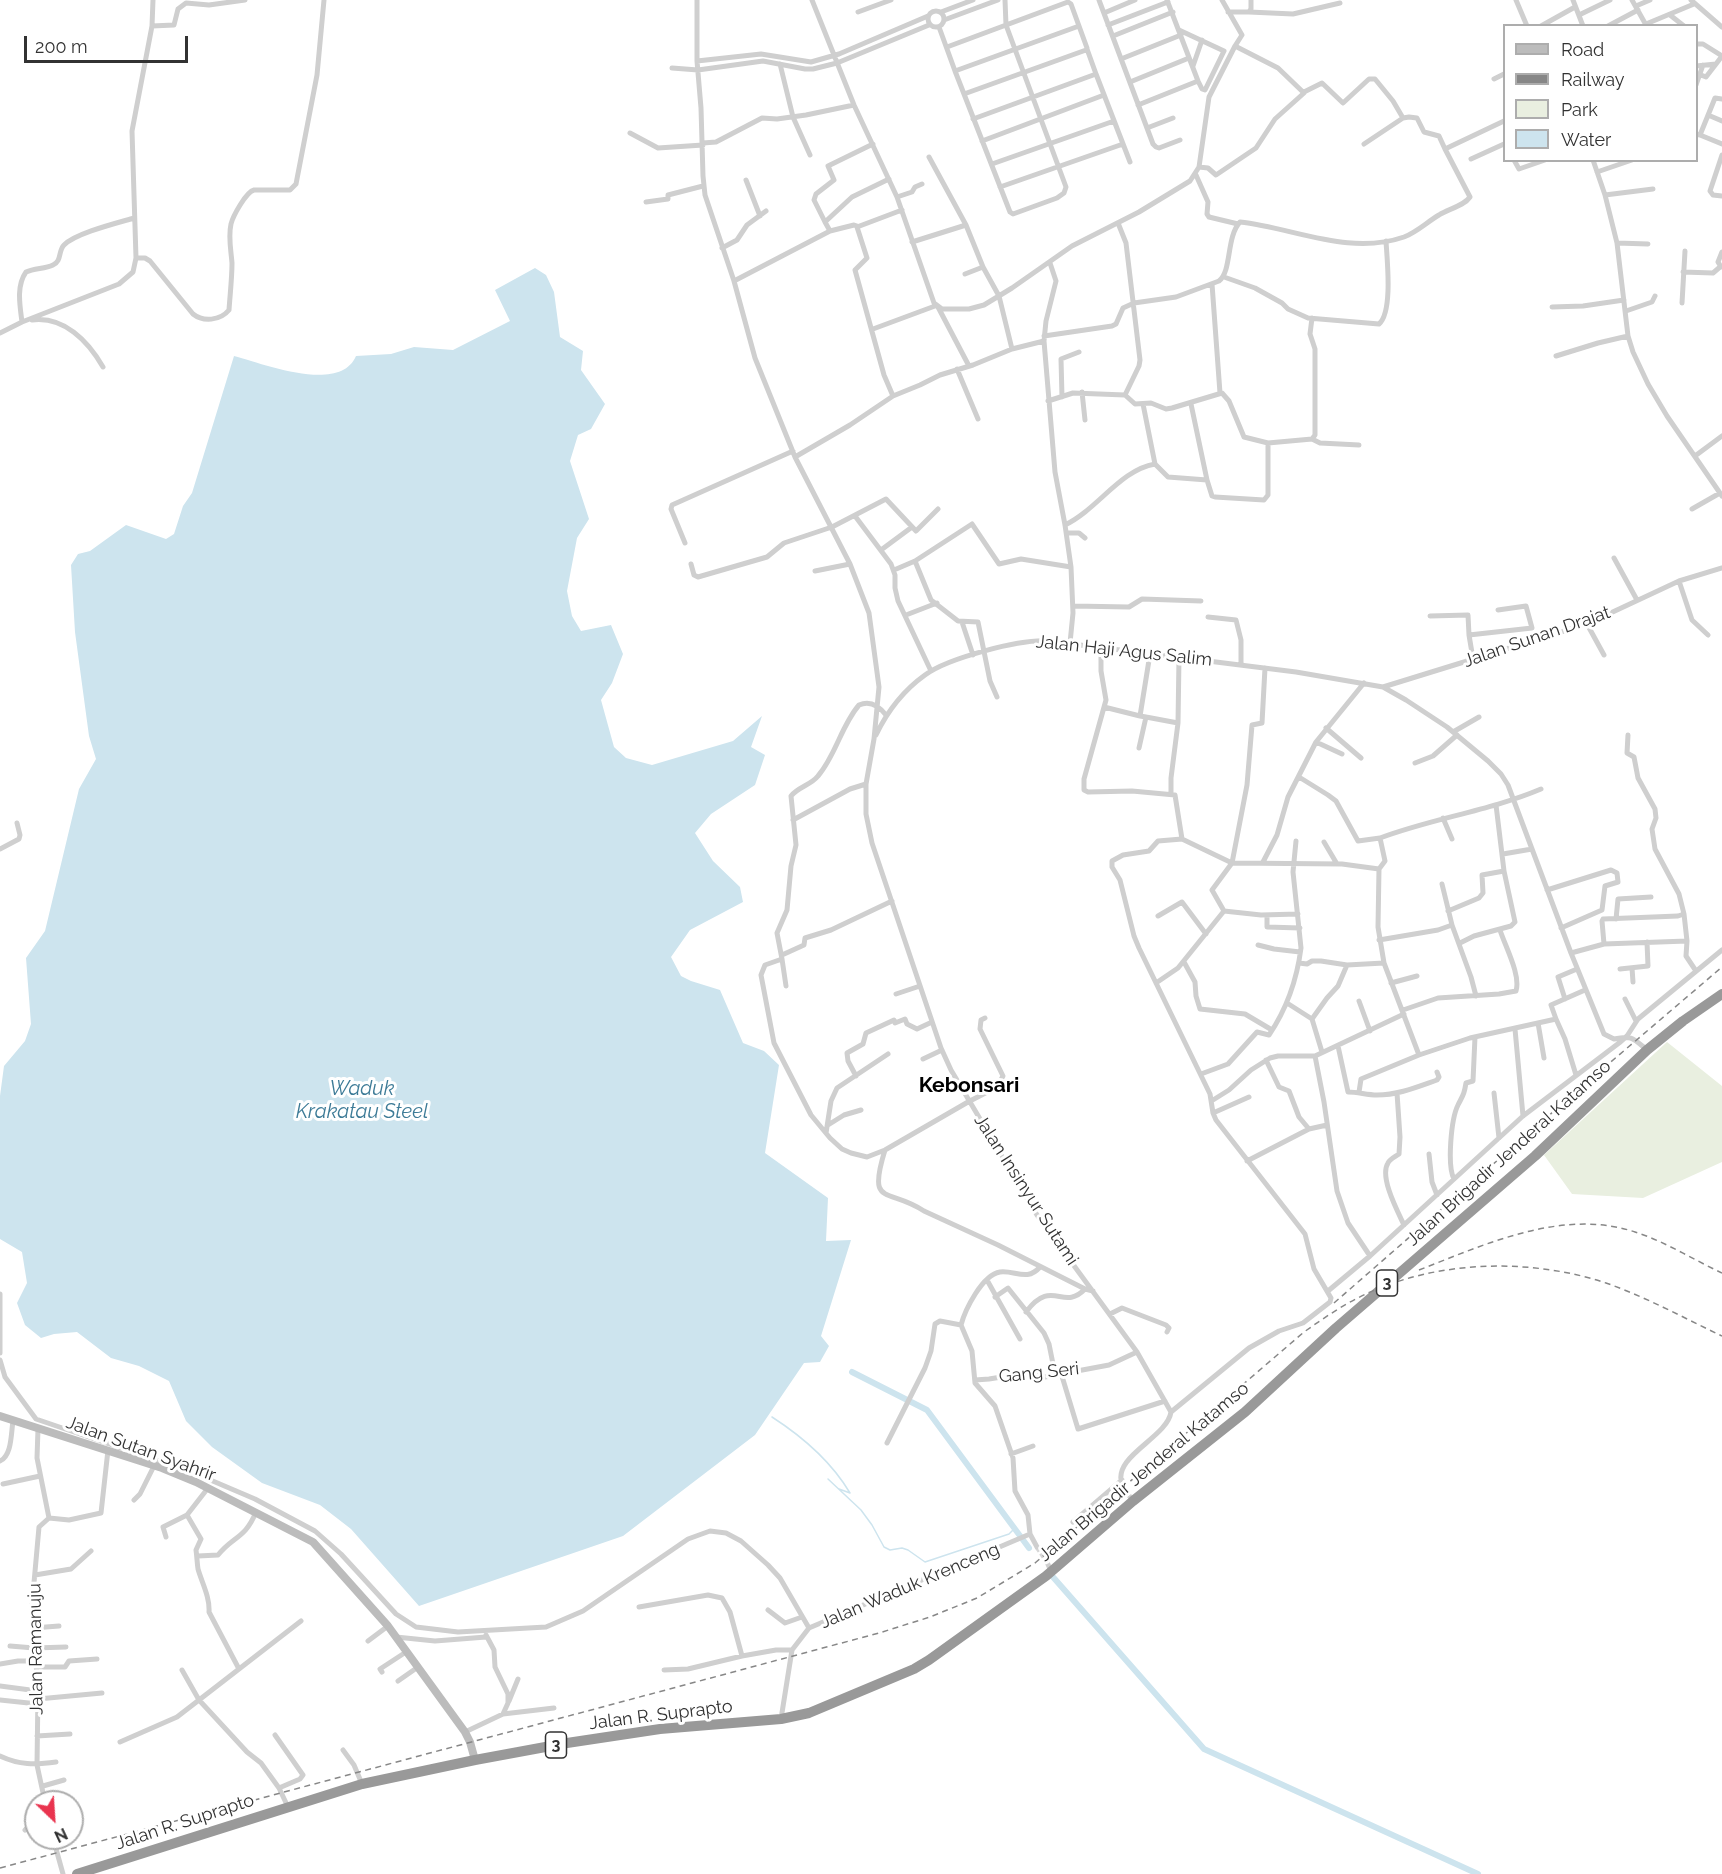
<!DOCTYPE html>
<style>
body{margin:0}
#map{position:relative;width:1722px;height:1874px;overflow:hidden;background:#fff;font-family:Raleway,sans-serif}
canvas{display:block}
.legend{position:absolute;left:1503px;top:24px;width:195px;height:138px;box-sizing:border-box;background:#fff;border:2px solid #adadad;margin:0;padding:8px 10px;list-style:none;font-size:18px;color:#323232}
.legend li{display:flex;align-items:center;gap:12px;height:30px}
.legend b{width:30px;border:2px solid #adadad}
.north{position:absolute;left:24px;top:1790px;width:60px;height:60px;box-sizing:border-box;background:#fff;border:2px solid #adadad;border-radius:50%;rotate:155deg;font-size:16px;font-weight:700;line-height:24px;text-align:center;color:#323232}
.north::after{content:'';display:block;margin:auto;width:21px;height:27px;background:#e9344f;clip-path:polygon(50% 0,100% 100%,50% 72%,0 100%)}
.scale{position:absolute;left:24px;top:36px;width:164px;height:27px;box-sizing:border-box;border:3px solid #323232;border-top:0;padding-left:8px;font-size:18px;line-height:21px;white-space:nowrap;color:#323232;-webkit-text-stroke:4px #fff;paint-order:stroke}
</style>
<div id="map">
<canvas width="1722" height="1874"></canvas>
<ul class="legend">
<li><b style="height:8px;background:#bcbcbc"></b>Road</li>
<li><b style="height:8px;background:#878787"></b>Railway</li>
<li><b style="height:16px;background:#e9efe0"></b>Park</li>
<li><b style="height:16px;background:#cde4ee"></b>Water</li>
</ul>
<div class="north">N</div>
<div class="scale">200 m</div>
</div>
<script>
const ctx = document.querySelector('canvas').getContext('2d');
ctx.lineJoin = 'round';
function paint(path, color) {
  ctx.fillStyle = color;
  ctx.fill(path, 'evenodd');
}
function stroke(path, color, width, dash) {
  ctx.strokeStyle = color;
  ctx.lineWidth = width;
  ctx.lineCap = dash ? 'butt' : 'round';
  ctx.setLineDash(dash || []);
  ctx.stroke(path);
}
function label(font, color, halo, rows, align = 'center') {
  ctx.font = font + ' Raleway,sans-serif';
  ctx.lineWidth = 6;
  ctx.setLineDash([]);
  ctx.textBaseline = 'middle';
  ctx.strokeStyle = halo;
  ctx.fillStyle = color;
  for (const [text, x, y, turn = 0] of rows) {
    ctx.save();
    ctx.translate(x, y);
    ctx.rotate((+turn || 0) * Math.PI / 180);
    ctx.textAlign = isNaN(turn) ? turn : align;
    if (halo) ctx.strokeText(text, 0, 0);
    ctx.fillText(text, 0, 0);
    ctx.restore();
  }
}
paint(new Path2D(`
 M1667,1042L1722,1086V1162L1643,1198L1572,1194L1544,1155Z`), '#e9efe0');
paint(new Path2D(`
 M535,268L546,275L554,292L560,337L583,351L581,370L605,404L591,429L578,435L570,461L589,519L577,538L567,591L572,616L581,631L611,625L623,654L612,683L601,700L614,747L626,758L652,765L733,741L762,716L751,747L765,755L755,785L711,814L695,833L713,861L740,887L743,902L690,930L671,957L681,976L691,981L720,990L743,1043L764,1051L779,1065L765,1153L828,1198L826,1241L851,1240L821,1336L829,1346L820,1362L804,1363L755,1435L623,1536L419,1606L351,1529L320,1505L262,1483L212,1447L186,1421L169,1381L139,1366L111,1358L77,1332L54,1334L41,1338L25,1325L17,1303L27,1283L22,1252L0,1239V1096L4,1066L25,1041L31,1024L26,958L45,931L79,789L96,759L89,736L75,632L71,565L78,554L90,551L126,525L166,539L174,534L183,506L192,493L234,356C264,364 340,394 356,356L391,354L414,347L453,350L510,321L495,290Z`), '#cde4ee');
stroke(new Path2D(`
 M772,1417C803,1437 831,1461 850,1493L839,1489
 M828,1479L861,1510L872,1525L884,1547L890,1550L902,1548L908,1550L925,1562L1009,1534L1014,1529`), '#cde4ee', 1.5);
stroke(new Path2D(`
 M852,1372L927,1410L1029,1548
 M1053,1577L1204,1749L1478,1874`), '#cde4ee', 6);
stroke(new Path2D(`
 M1037,1547L1046,1560`), '#d6d6d6', 5, [5, 2.5]);
stroke(new Path2D(`
 M153,0L152,26L132,131L136,258H145L150,261L193,314C203,322 220,321 229,310C230,295 232,278 232,263C231,250 228,237 231,224C233,216 246,192 254,190H290L296,184L317,75L324,0
 M697,0V61L701,108L703,176L705,195L734,281L755,358L795,457L850,564L869,613L879,687L874,739L866,784V814L872,843L941,1048L951,1070L1037,1215L1137,1352L1171,1412C1167,1438 1112,1456 1122,1484C1125,1490 1129,1495 1132,1500
 M812,0L854,105L897,197L934,303L942,309H969L984,305L1012,288L1072,246L1139,212L1190,181L1199,167L1209,97L1235,46L1242,35L1222,0
 M1099,0L1153,144L1156,147L1159,148L1180,140
 M1167,0L1198,81L1202,89L1205,90L1224,51L1179,30
 M1516,0L1527,26
 M1573,0L1583,26
 M1632,0L1646,25
 M1691,0L1722,27
 M1636,6L1650,0
 M928 19a8 8 0 1 1 16 0a8 8 0 1 1-16 0Z
 M858,12L891,0
 M941,12L973,0
 M1228,12H1249L1251,9V0
 M1249,12L1293,14L1340,3
 M1104,13L1135,0
 M1579,15L1610,0
 M1670,15L1684,26
 M944,20L998,0
 M1646,24L1694,4
 M1108,25L1168,2
 M152,26L174,25L178,9L186,3L209,5L245,0
 M1541,26L1575,7
 M1608,26L1638,10
 M939,27L955,71L1079,26L1071,4L1068,2L947,47
 M1113,36L1173,12
 M1696,44H1703L1722,56
 M1087,49L1096,74
 M1121,59L1181,35
 M697,61L761,54L811,62L839,54L928,16
 M780,64L793,117L810,155
 M1193,66L1202,40
 M1696,66L1716,64L1722,56
 M672,68L698,70L763,61L805,69H813L837,63L929,25
 M955,71L964,94L1086,50L1087,48L1079,26
 M1701,75L1706,77L1716,64
 M1494,79L1504,74
 M1130,82L1189,58
 M1696,85L1703,65
 M1304,92L1322,83L1343,103L1369,79H1375L1393,101L1403,118L1364,144
 M964,94L1010,212L1013,214L1057,198L1064,193L1066,187L1006,25L1005,0
 M1138,105L1198,81
 M1708,115L1722,121
 M1403,118L1409,117L1417,118L1424,132L1439,136L1445,149
 M973,119L1096,74L1130,162
 M1147,128L1173,118
 M630,133L658,148L703,145
 M1696,134L1700,135L1715,98L1722,99
 M1700,135L1722,144
 M982,141L1104,95
 M703,143L716,142L762,118L777,119L806,115L854,105
 M1722,155L1710,191L1713,195L1722,196
 M1471,159L1504,144
 M1514,160L1519,169L1545,160
 M1593,160L1605,195L1617,243L1628,336L1633,352L1648,384L1667,416L1722,496
 M992,164L1114,121
 M1199,167L1208,168L1216,175L1256,148L1275,119L1304,93L1278,68L1235,46
 M1597,172L1632,160
 M1196,175L1208,202L1207,214L1209,217L1238,224
 M746,180L760,216
 M1000,187L1123,144
 M1605,195L1653,189
 M897,197L912,192L915,187L922,184
 M646,202L668,199V195L703,186
 M825,222L814,200L816,194L834,180L828,166L873,144
 M1118,223L1126,243L1140,360L1139,366L1125,395
 M966,225L983,267L999,296L1012,349
 M830,231L825,222L852,197L889,179
 M912,242L966,225L929,157
 M1617,243L1648,244
 M722,248L737,240L747,225L766,211
 M1050,263L1056,281L1046,321L1044,341L1055,472L1065,525L1071,567L1073,613L1070,643
 M1721,267L1718,262L1722,252
 M1683,272L1713,273L1720,267
 M965,274L983,267
 M1224,277L1255,288L1282,303L1288,309L1308,318L1379,324C1393,312 1387,259 1386,241
 M734,281L830,231L854,225L857,226
 M1212,284L1220,393
 M1682,303L1685,251
 M938,307L969,366
 M1552,307L1583,306L1624,300
 M1626,311L1652,302L1655,296
 M32,320C64,316 88,341 103,367
 M22,322C20,306 16,286 26,272C35,268 45,269 53,265C62,261 58,251 64,245C76,233 117,223 134,218
 M873,329L935,306
 M0,333L22,322L119,284L133,272L136,258
 M1044,336L1112,326L1116,324L1123,308L1134,303L1176,297L1219,281C1232,271 1226,237 1240,222C1294,228 1349,256 1404,237C1417,232 1427,222 1439,215C1448,209 1464,206 1470,197L1445,149L1504,121
 M1556,356L1598,343L1628,336
 M957,369L978,419
 M1082,392L1085,420
 M893,396L884,375L855,270L867,258L857,227L902,210
 M1062,397L1061,359L1079,352
 M1048,401L1073,393L1125,395L1135,404L1151,403L1166,409L1172,408L1222,393L1229,401L1244,437L1268,443
 M1143,404L1155,464L1168,477L1207,480L1212,496L1215,497L1264,500L1268,495V443L1312,439L1315,435V349L1310,334L1312,318
 M1191,404L1207,480
 M1312,439L1320,443L1359,445
 M1695,456L1722,436
 M795,457L850,425L893,396L920,385L940,375L973,365L1012,349L1044,341
 M1692,509L1720,493
 M855,516L891,564L895,575V588L898,601L931,671
 M1065,525C1098,509 1120,470 1155,464
 M1067,533H1079L1085,538
 M685,543L671,509L672,505L793,451
 M881,550L912,527
 M1614,558L1637,600
 M915,561L972,524L999,564L1021,559L1071,567
 M691,564L694,575L698,577L767,557L784,543L832,527L886,499L916,531L938,509
 M894,570L915,561L931,600L958,621L978,622L990,681L997,697
 M815,571L850,564
 M1679,581L1692,620L1708,635
 M1073,606L1129,607L1142,599L1201,601
 M906,615L937,603
 M1430,616L1468,615L1469,635
 M1208,617L1236,620L1241,640V664
 M962,622L973,655
 M1587,624L1604,655
 M1101,648V671L1106,700L1084,779V790L1088,792L1132,791L1175,795L1182,839
 M1473,659L1469,635L1532,628L1526,606L1498,610
 M1383,687L1587,624L1679,581L1722,568
 M1104,707L1140,716L1150,654
 M886,715C879,706 870,700 859,705C841,726 836,755 818,776C811,785 798,787 791,796L796,845L791,866L787,910L777,933L782,959L765,965L761,975L774,1043L811,1115L830,1138L842,1149L851,1153L867,1157L885,1150L968,1102L997,1087L1003,1076L980,1029L981,1020L985,1018
 M1146,717L1178,723
 M1326,728L1361,758
 M1453,732L1479,717
 M876,735C887,712 904,690 925,675C948,658 1020,639 1048,641L1296,672L1383,687L1406,700L1447,727L1488,761L1501,774L1508,785L1571,953L1604,1034L1614,1039C1632,1035 1633,1038 1647,1050
 M1316,742L1342,754
 M1139,748L1146,717L1140,716
 M1415,763L1433,756L1457,735
 M1299,777L1328,795L1336,801L1358,841L1380,838
 M1171,794V778L1178,723L1179,658
 M1443,818L1452,839
 M793,820L850,789L866,784
 M1324,842L1337,864
 M0,849L19,839L20,835L17,823
 M1503,854L1532,849
 M1263,862L1277,835L1288,797L1316,742L1364,683
 M1379,869L1385,861L1380,838C1433,818 1489,811 1541,789
 M1442,884L1452,925L1471,977L1476,996
 M1547,890L1611,870L1617,873L1618,882L1605,886L1602,910L1561,928
 M1224,911L1212,890L1232,863L1247,785L1252,725L1262,723L1265,668
 M1448,911L1479,898L1483,893L1482,875L1504,871
 M1684,914L1687,941L1686,956L1696,971
 M1267,915V927L1300,928
 M1158,916L1182,902L1206,934
 M1616,919L1618,899L1651,897
 M1379,940L1438,930L1452,925
 M1460,943L1474,936L1511,926L1515,922L1504,871L1496,805
 M1604,944L1687,941
 M1258,945L1274,949L1300,952
 M1571,953L1604,944L1602,921L1603,919L1678,916L1684,914L1679,894L1655,849L1652,829L1656,818L1655,809L1638,778L1634,757L1627,753L1628,735
 M782,955L804,945L805,938L831,930L892,901
 M782,959L786,986
 M1184,962L1195,982L1196,996L1200,1009L1245,1014L1272,1030
 M1299,963L1307,964L1312,961H1321L1347,965L1384,963
 M1632,968L1633,982
 M1620,969L1648,966L1647,942
 M1156,983L1178,968L1224,911L1261,915L1298,914
 M1391,983L1417,976
 M896,994L920,986
 M1565,999L1558,977L1577,969
 M1625,999L1636,1021
 M1359,1001L1370,1031
 M1287,1003L1312,1019L1322,1052
 M1403,1010L1438,998L1499,994L1516,991C1521,975 1505,946 1500,930
 M1312,1019L1327,998L1338,986L1347,965
 M1556,1019L1565,1039L1576,1075
 M1538,1023L1544,1058
 M1515,1029L1523,1116
 M1338,1046L1348,1092C1358,1092 1367,1095 1377,1095C1398,1095 1417,1087 1437,1080L1439,1077L1437,1072
 M923,1059L942,1050
 M1266,1060L1279,1087L1289,1091L1299,1117L1309,1129L1327,1125
 M1201,1074L1228,1064L1257,1032L1269,1035C1286,1010 1297,979 1301,948L1293,872L1296,841
 M856,1076L848,1061L847,1053L863,1044L866,1033L894,1020L895,1023L905,1019L907,1024L917,1029L932,1022
 M1359,1092L1361,1079L1419,1055L1470,1038L1556,1019L1551,1005L1585,990
 M1397,1093L1400,1137L1399,1154C1395,1157 1390,1159 1388,1163C1379,1177 1398,1212 1404,1225
 M1494,1093L1499,1138
 M1213,1100L1229,1090L1251,1070L1270,1058L1278,1056H1315
 M1213,1113L1249,1097
 M828,1125L844,1115L861,1110
 M826,1133L831,1101L837,1088L888,1054
 M885,1150C867,1208 888,1187 924,1211L998,1245L1085,1289L1093,1291
 M1429,1154L1432,1182L1437,1195
 M1247,1161L1309,1129
 M1454,1179C1447,1166 1451,1119 1458,1105C1463,1095 1464,1095 1466,1083L1473,1081L1475,1037
 M1370,1256L1348,1223L1337,1191L1324,1102L1315,1056L1404,1014
 M987,1280L1020,1339
 M1328,1291L1370,1256L1523,1116L1619,1043L1627,1036L1638,1019L1722,950
 M0,1294V1353
 M995,1297L1008,1288L1044,1333L1049,1344L1055,1374
 M1026,1312C1052,1277 1063,1312 1085,1289
 M1110,1314L1122,1308L1166,1325L1169,1328L1167,1332
 M0,1360L5,1377L36,1419L194,1473L255,1499L315,1531L341,1554L396,1614L416,1627L458,1632L546,1627L583,1611L688,1539L710,1531L726,1533L741,1541L768,1565L780,1578L809,1628L1030,1534L1028,1515L1015,1491L1013,1458L995,1406L975,1383L972,1351L961,1325C965,1310 982,1275 1000,1272C1015,1270 1027,1282 1040,1267
 M1061,1373L1078,1429L1165,1401
 M975,1380L989,1379L1039,1371L1042,1376L1045,1377L1109,1365L1137,1352
 M1171,1412L1249,1348L1279,1331L1303,1323L1330,1302L1331,1298L1314,1269L1305,1234L1216,1120L1213,1113L1210,1094L1139,948L1134,936L1120,880L1112,867V861L1123,855L1149,851L1158,841L1182,839L1232,863L1342,864L1379,869L1378,927L1384,963L1419,1055
 M38,1429L37,1458L49,1518L39,1527L32,1605L38,1691L37,1765L45,1802
 M887,1443L925,1368L931,1351L935,1324L940,1321L961,1325
 M1011,1454L1033,1446
 M0,1461C12,1456 11,1433 13,1421
 M3,1484L40,1476
 M134,1500L140,1494L154,1466
 M187,1515L201,1539L196,1550C197,1557 197,1562 198,1569C202,1583 210,1597 209,1612L239,1669
 M49,1518L69,1520L101,1513L108,1450
 M1073,1522L1122,1480
 M1030,1534L1037,1547
 M166,1537L163,1527L187,1515L208,1488
 M198,1556L218,1555C233,1536 245,1539 256,1512
 M1046,1560L1051,1571
 M35,1575L71,1569L91,1551
 M639,1607L708,1595L722,1598L730,1612L742,1656L776,1650H792L809,1628
 M768,1610L785,1623L802,1617
 M33,1628L59,1626
 M486,1635L494,1650L495,1667L508,1694V1703L503,1714
 M396,1637L435,1641L486,1637
 M368,1641L388,1626
 M10,1646L34,1648L66,1647
 M0,1664L18,1661H35
 M36,1667H65L69,1661L97,1659
 M182,1670L199,1700L301,1621
 M664,1670L688,1669L742,1656
 M382,1672L380,1669L406,1652
 M398,1681L418,1667
 M0,1686L38,1691
 M38,1699L102,1693
 M0,1700L38,1704
 M509,1701L518,1679
 M781,1719L792,1650
 M465,1732L503,1714L554,1708
 M275,1735L303,1775L300,1779L279,1788
 M37,1736L70,1734
 M120,1742L177,1717L199,1700L247,1752L261,1763L279,1788L288,1807
 M343,1750L354,1765L362,1784
 M0,1756C19,1765 35,1765 56,1762
 M43,1786L64,1780
 M25,1830L28,1827L36,1828
 M53,1838L63,1874`), '#cfcfcf', 5);
stroke(new Path2D(`
 M0,1416L162,1468L196,1482L313,1542L388,1626L465,1732L470,1742L475,1760`), '#bcbcbc', 8);
stroke(new Path2D(`
 M77,1874L362,1784L475,1760L567,1743L660,1729L781,1719L809,1713L914,1669L929,1660L1046,1576L1133,1501L1245,1412L1336,1328L1535,1156L1647,1050L1683,1021L1722,994`), '#999', 10);
stroke(new Path2D(`
 M1419,1270C1486,1244 1563,1208 1635,1232C1664,1241 1694,1260 1722,1273
 M1334,1303L1585,1084L1722,967
 M0,1868L879,1633L930,1617L977,1598L1035,1563L1304,1332C1324,1318 1344,1304 1366,1294C1438,1260 1531,1258 1606,1283C1646,1297 1684,1318 1722,1336`), '#878787', 1.5, [6, 4.5]);
for (const [x, y, w] of [
 [1387,1283,21],
 [556,1745,21]
]) {
  const box = new Path2D();
  box.roundRect(x - w / 2, y - 13, w, 26, 4.5);
  ctx.fillStyle = '#fff';
  ctx.fill(box);
  stroke(box, '#323232', 1.5);
}
label('bold 16px', '#323232', null, [
 ["3",1387,1283],
 ["3",556,1745]
]);
label('18px', '#323232', '#fff', [
 ["Jalan Sunan Drajat",1537,637,-19],
 ["Jalan Haji Agus Salim",1124,651,6],
 ["Jalan Brigadir Jenderal Katamso",1509,1153,-42],
 ["Jalan Insinyur Sutami",1026,1190,57],
 ["Gang Seri",1039,1373,-6],
 ["Jalan Sutan Syahrir",141,1449,20],
 ["Jalan Brigadir Jenderal Katamso",1144,1472,-40],
 ["Jalan Waduk Krenceng",910,1586,-23],
 ["Jalan Ramanuju",36,1649,-91],
 ["Jalan R. Suprapto",661,1715,-7],
 ["Jalan R. Suprapto",185,1822,-18]
]);
label('italic 20px', '#3d7b97', '#fff', [
 ["Waduk",362,1089],
 ["Krakatau Steel",362,1112]
]);
label('bold 21px', '#000', '#fff', [
 ["Kebonsari",969,1086]
]);
</script>
